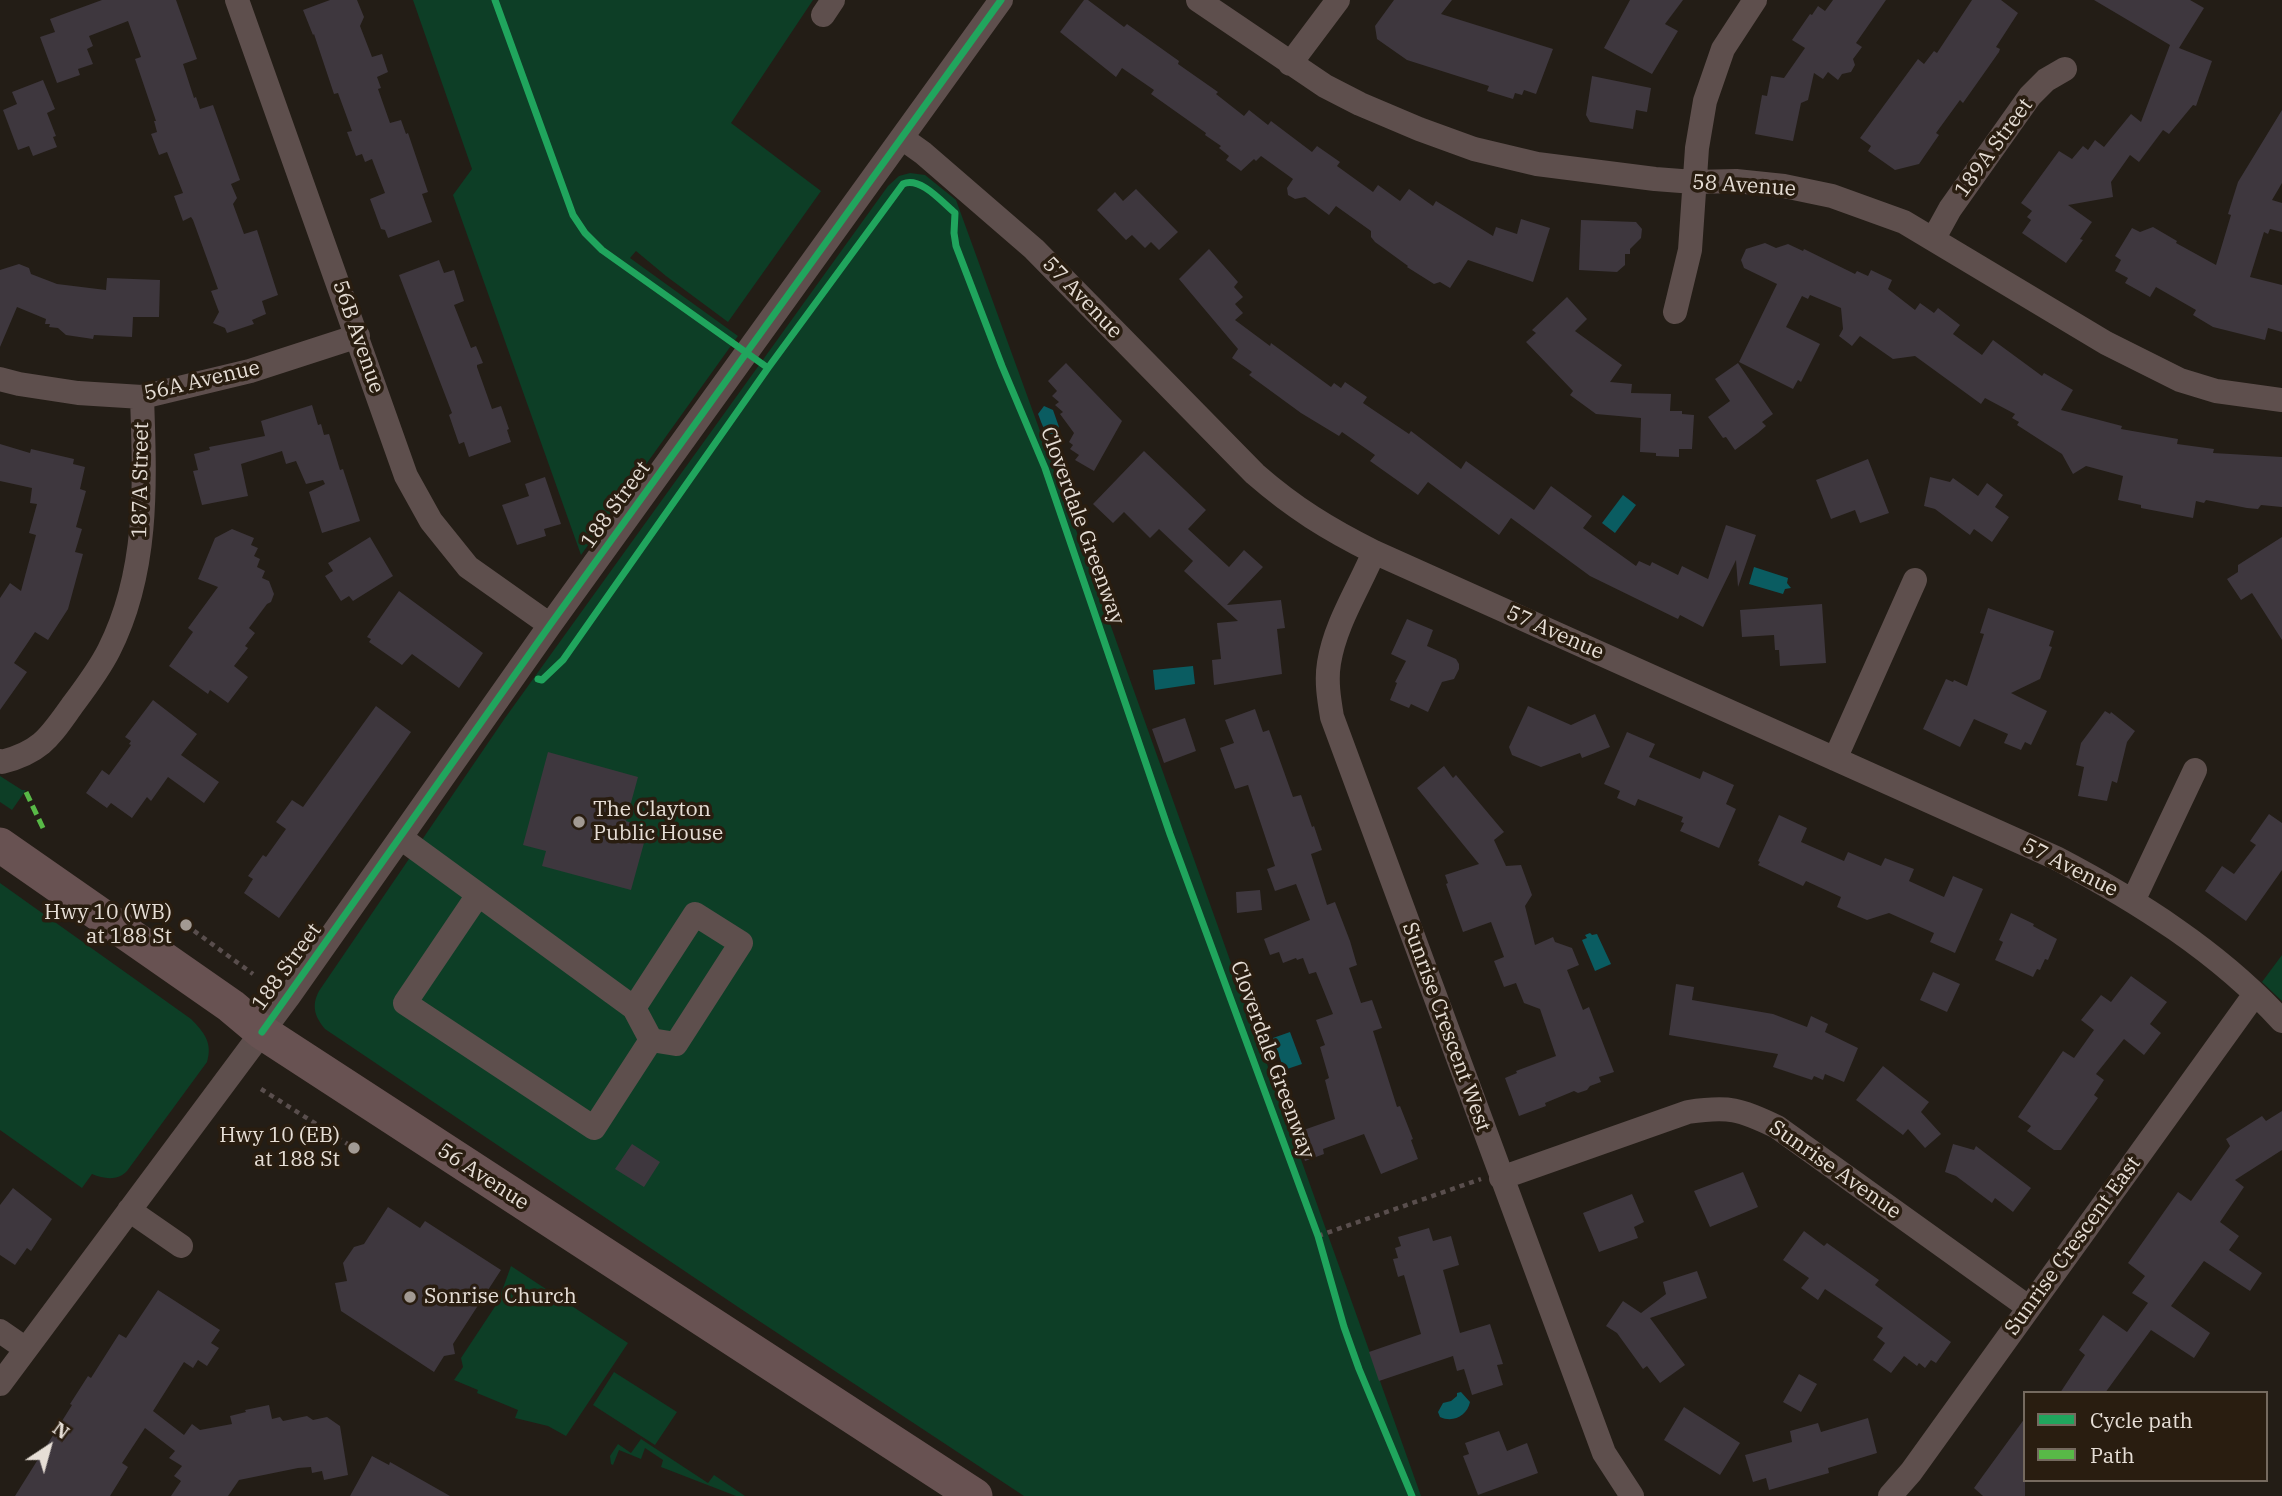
<!DOCTYPE html>
<style>
body{margin:0}
#map{position:relative;width:2282px;height:1496px;overflow:hidden;background:#231d16;font-family:"IBM Plex Serif",serif}
canvas{display:block}
.legend{position:absolute;left:2023px;top:1391px;width:245px;height:91px;box-sizing:border-box;background:#291d10;border:2px solid #756a5f;margin:0;padding:9px 12px;list-style:none;font-size:21px;color:#e6ded6}
.legend li{display:flex;align-items:center;gap:14px;height:35px}
.legend b{width:35px;border:2px solid #756a5f}
.north{position:absolute;left:14px;top:1412px;width:70px;height:70px;-webkit-text-stroke:5px #291d10;paint-order:stroke;rotate:36deg;font-size:19px;font-weight:700;line-height:28px;text-align:center;color:#e6ded6}
.north::after{content:'';display:block;margin:auto;width:24px;height:32px;background:#e6ded6;clip-path:polygon(50% 0,100% 100%,50% 72%,0 100%)}
</style>
<div id="map">
<canvas width="2282" height="1496"></canvas>
<ul class="legend">
<li><b style="height:9px;background:#20a55d"></b>Cycle path</li>
<li><b style="height:9px;background:#58b947"></b>Path</li>
</ul>
<div class="north">N</div>
</div>
<script>
const ctx = document.querySelector('canvas').getContext('2d');
ctx.lineJoin = 'round';
function paint(path, color) {
  ctx.fillStyle = color;
  ctx.fill(path, 'evenodd');
}
function stroke(path, color, width, dash) {
  ctx.strokeStyle = color;
  ctx.lineWidth = width;
  ctx.lineCap = dash ? 'butt' : 'round';
  ctx.setLineDash(dash || []);
  ctx.stroke(path);
}
function label(font, color, halo, rows, align = 'center') {
  ctx.font = font + ' "IBM Plex Serif",serif';
  ctx.lineWidth = 7;
  ctx.setLineDash([]);
  ctx.textBaseline = 'middle';
  ctx.strokeStyle = halo;
  ctx.fillStyle = color;
  for (const [text, x, y, turn = 0] of rows) {
    ctx.save();
    ctx.translate(x, y);
    ctx.rotate((+turn || 0) * Math.PI / 180);
    ctx.textAlign = isNaN(turn) ? turn : align;
    if (halo) ctx.strokeText(text, 0, 0);
    ctx.fillText(text, 0, 0);
    ctx.restore();
  }
}
paint(new Path2D(`
 M413,0H813L731,123L821,191L728,322L666,276L636,251L630,258L738,336L581,555L453,195L472,169Z
 M910,173L925,175L956,200L1108,618L1421,1496H1024L741,1309L325,1029C315,1017 311,1006 319,991L505,718L888,186L899,176Z
 M0,776L22,790H26L12,810L0,802Z
 M0,883L191,1019C204,1032 213,1043 207,1062L127,1171C118,1181 104,1179 92,1174L82,1188L0,1130Z
 M2282,955V1001L2262,982Z
 M511,1266L628,1343L566,1436L548,1426L515,1418L518,1410L477,1393L478,1390L454,1380L463,1367L461,1358L498,1302Z
 M614,1372L677,1412L655,1445L593,1405Z
 M641,1439L708,1483L714,1475L745,1496H736L661,1467L663,1460L645,1448L641,1459L619,1450L613,1465L611,1464L610,1456L618,1444L631,1453Z`), '#0d3e26');
paint(new Path2D(`
 M1044,406L1053,410L1059,427L1056,434C1044,436 1042,423 1038,414Z
 M1623,495L1636,505L1615,533L1602,523Z
 M1754,567L1788,578L1787,583L1791,588L1785,589L1783,594L1749,584Z
 M1193,666L1195,684L1155,690L1153,670Z
 M1590,933L1592,935L1597,934L1611,964L1595,971L1582,940L1587,938L1585,935Z
 M1290,1032L1302,1064L1284,1070L1273,1038Z
 M1461,1392L1470,1402C1467,1416 1453,1423 1440,1417L1438,1412L1443,1403L1451,1401L1457,1396V1393Z`), '#0a5c61');
paint(new Path2D(`
 M102,0H176L197,59L183,64L194,98L196,97L200,109L213,105L240,180L231,184L237,198L233,204L244,234L257,230L278,295L262,301L266,314L252,320L254,324L227,333L225,328L213,323L219,312L211,291L218,289L193,220L191,217L183,221L174,196L183,193L167,152L159,155L151,134L157,132L154,121H156L135,59L141,57L128,21L89,36L93,46L87,49L93,64L78,69L80,75L57,83L40,37L55,32L50,19Z
 M330,0H357L364,17L360,26L372,57L382,54L388,72L377,77L381,88L378,89L390,123L401,120L406,134L408,133L428,192L422,194L432,222L388,238L385,230L381,229L370,199L385,193L372,159L365,162L362,154L356,156L347,132L352,131L338,93L334,94L314,34L313,35L303,10Z
 M1084,0H1088L1124,27L1127,24L1179,61L1178,64L1218,92L1216,94L1244,116L1249,110L1268,125L1271,121L1312,152L1317,146L1340,162L1337,166L1373,192L1378,185L1400,201L1409,189L1433,206L1436,201L1493,236L1496,227L1517,234L1521,219L1550,228L1533,282L1468,260L1450,288L1440,282L1434,284L1407,267L1408,266L1375,242L1371,237V231L1336,206L1329,215L1305,197L1295,199L1288,195L1287,188L1293,179L1261,156L1256,161L1254,159L1241,171L1226,160L1229,156L1219,148L1221,146L1205,135L1206,133L1151,94L1154,90L1122,68L1116,77L1060,32Z
 M1394,0H1452L1441,14L1553,49L1536,94L1524,90L1522,95L1515,93L1513,99L1487,91L1489,86L1407,60L1377,39L1375,26Z
 M1630,0H1683L1665,24L1678,31L1652,74L1604,48Z
 M1833,0H1886L1856,43L1862,47L1853,59L1855,65L1851,72L1842,74L1838,80L1828,72L1823,79L1814,73L1808,100L1801,103L1793,141L1755,134L1762,95L1767,96L1771,76L1784,78L1805,48L1792,40L1810,14L1812,15L1818,6L1825,11Z
 M1972,0H2001L2018,13L1996,47L2000,49L1999,52L1963,103L1960,100L1936,133L1939,135L1919,164L1895,170L1868,151L1871,146L1860,138L1918,59L1924,64L1934,51L1937,53Z
 M2094,0H2190L2204,8L2179,48L2212,61L2196,106L2193,105L2169,134L2163,130L2139,162L2130,155L2111,182L2113,197L2068,205L2092,222L2080,239L2083,240L2066,263L2022,233L2031,220L2027,217L2032,211L2021,203L2059,151L2072,159L2083,146L2088,150L2095,140L2104,147L2131,114L2141,122L2170,45Z
 M1592,76L1651,88L1647,112L1636,110L1633,129L1590,122L1586,115Z
 M43,80L55,109L47,113L56,136L53,137L57,147L33,156L29,146L18,150L3,110L17,104L12,92Z
 M2282,110V183L2272,200L2282,203V232L2270,229L2268,234L2264,232L2250,277L2282,285V332L2268,328L2265,340L2213,327L2193,315L2196,310L2156,287L2150,297L2125,283L2128,278L2115,271L2121,260L2115,256L2132,228L2140,232L2153,227L2177,241L2176,243L2216,265L2231,215L2228,214L2238,182Z
 M1136,189L1178,232L1159,250L1151,242L1145,248L1132,235L1126,240L1097,210L1115,192L1123,201Z
 M1581,220L1636,222L1642,229L1641,238L1630,249V254H1625V265L1617,272L1579,270Z
 M1765,243L1776,248L1788,244L1803,251L1804,249L1855,274L1857,271L1868,276L1871,270L1892,280L1888,289L1915,310L1920,303L1934,313L1938,308L1960,325L1953,334L1982,355L1993,340L2042,376L2044,373L2073,390L2061,410L2122,426L2121,429L2178,439L2177,444L2214,449L2213,453L2282,457V507L2261,505L2258,509L2247,508L2206,500L2204,503L2196,501L2193,518L2141,508V505L2118,500L2123,476L2086,466L2073,474L2062,454L2017,425L2019,422L2012,418L2015,414L1985,398L1981,404L1915,356L1893,359L1860,336L1852,346L1839,336L1843,329L1841,308L1810,295L1808,299L1802,296L1786,327L1820,344L1801,382L1798,380L1793,389L1739,362L1777,284L1744,268L1741,260L1746,249Z
 M1209,249L1238,282L1234,287L1243,297L1235,304L1243,313L1235,320L1270,346L1271,343L1331,387L1334,383L1341,388L1345,382L1367,397L1363,403L1409,434L1411,431L1461,469L1466,461L1534,510L1551,486L1592,516L1583,528L1636,566L1639,561L1650,566L1652,562L1678,575L1682,566L1708,579L1726,525L1756,535L1738,587L1736,560L1703,627L1680,615L1678,619L1590,576L1511,518L1499,535L1428,482L1418,495L1370,461L1375,455L1342,432L1339,436L1301,413L1249,375L1252,372L1232,358L1238,349L1179,279Z
 M439,260L444,273L454,270L464,301L454,305L471,348L476,346L483,363L477,365V367L492,409L501,406L509,429L507,430L511,442L469,457L464,442L459,444L449,415L452,413L399,275Z
 M19,264L29,268L31,274L57,284L106,290L107,278L160,280L159,317H133L132,337L94,335L93,339L66,335L58,328L49,327L50,324H45L46,319L17,307L0,347V270Z
 M1567,297L1587,319L1575,331L1622,365L1610,382L1632,384L1631,393L1671,394L1670,411H1682V414L1694,415L1692,449H1679V457L1656,456V453L1640,452L1641,418L1596,414L1570,395L1573,391L1526,342L1536,333L1532,330Z
 M1066,363L1122,421L1094,471L1075,460L1079,455L1070,449L1073,445L1069,442L1074,433L1060,414L1063,412L1055,405L1059,402L1052,396L1057,391L1048,381Z
 M1738,363L1773,414L1762,422L1766,426L1758,433L1735,450L1726,437L1723,438L1708,417L1730,401L1715,379Z
 M312,405L318,425L321,424L324,435L329,434L340,470L343,469L360,521L322,533L309,492L325,484L323,480L306,484L296,461L286,464L282,451L241,464L248,496L202,505L193,471L198,470L194,454L210,450L209,447L265,436L261,421Z
 M0,444L30,453L31,449L74,459L73,464L85,467L80,489L86,491L76,527L82,529L75,552L83,554L68,609L48,640L35,632L14,663L27,672L0,710V598L10,583L21,591L36,535L29,533L37,504L30,503L32,488L0,481Z
 M1144,451L1206,510L1188,529L1229,567L1244,550L1263,567L1227,605L1281,600L1285,628L1277,629L1282,674L1214,685L1212,660L1221,659L1217,623L1238,621L1184,571L1193,561L1159,529L1150,538L1124,512L1113,523L1093,504Z
 M1868,459L1889,513L1860,523L1855,510L1831,519L1816,480Z
 M545,477L561,524L544,529L546,536L517,545L502,505L529,496L525,484Z
 M1930,477L1950,482L1953,478L1978,496L1987,483L2003,495L1995,507L2009,517L1992,542L1974,529L1970,535L1935,509L1924,506Z
 M232,529L254,538L251,545L258,548L254,556L260,559L257,567L265,571L262,578L269,581L274,594L271,602L267,604L249,628L255,633L245,646L248,648L234,666L248,677L228,703L210,690L208,694L169,666L193,632L188,628L218,587L198,579L215,538Z
 M370,537L393,576L353,601L349,596L341,601L325,576L333,571L328,563Z
 M2282,537V640L2252,593L2241,600L2227,579L2238,572V565Z
 M399,591L483,653L459,688L412,654L402,665L369,642L371,639L367,637Z
 M1822,604L1826,663L1780,666L1779,650H1775L1774,635L1742,637L1740,610Z
 M1988,608L2054,631L2049,646L2052,647L2040,679L2011,693L2047,711L2031,745L2025,742L2021,750L2004,743L2008,734L1974,719L1960,747L1923,729L1946,679L1953,682L1954,680L1967,686L1984,634L1980,633Z
 M1407,619L1433,630L1427,646L1456,659L1459,664V669L1454,679L1442,682L1428,712L1411,704L1409,708L1390,700L1397,683L1395,682L1406,661L1391,654Z
 M153,700L197,734L181,755L219,782L204,803L168,777L151,801L147,797L132,818L111,803L107,808L86,793L102,770L109,775L131,745L129,744L131,741L125,737Z
 M376,706L411,732L279,918L244,893L253,879L248,876L263,855L266,857L286,829L276,822L292,800L303,807Z
 M1528,706L1571,725L1595,714L1610,747L1582,758L1580,753L1541,767L1512,755L1509,747Z
 M1255,709L1263,732L1269,730L1293,797L1301,795L1312,827L1314,826L1322,850L1311,854L1327,905L1335,902L1350,941L1357,965L1349,968L1361,1003L1372,1000L1382,1028L1373,1031L1397,1107L1400,1106L1413,1139L1411,1140L1418,1159L1381,1174L1364,1134L1323,1149L1324,1154L1305,1161L1295,1133L1335,1119L1325,1080L1329,1078L1320,1047L1325,1045L1316,1020L1333,1014L1316,972L1309,974L1303,958L1297,960L1296,958L1283,963L1279,952L1270,955L1264,939L1310,920L1296,884L1275,891L1267,869L1275,866L1248,785L1235,789L1220,748L1234,743L1225,720Z
 M2105,711L2110,714L2111,712L2135,731L2127,742L2117,783L2112,781L2107,801L2078,796L2084,767L2076,765L2081,743Z
 M1185,718L1196,751L1164,763L1152,729Z
 M1627,732L1655,744L1649,757L1700,779L1703,771L1734,785L1726,804L1736,809L1719,848L1680,831L1684,823L1681,822L1683,817L1638,799L1635,806L1617,798L1620,791L1604,784Z
 M548,752L638,777L626,821L632,823L631,828L647,832L631,890L542,866L546,851L523,845Z
 M1444,766L1453,778L1456,775L1504,832L1494,840L1506,866L1521,865L1532,895L1525,906L1535,945L1553,937L1555,942L1572,948L1579,965L1567,970L1583,1010L1589,1007L1614,1072L1599,1077L1601,1082L1590,1086L1587,1090L1578,1093L1574,1091L1545,1103L1546,1106L1519,1116L1505,1078L1517,1073L1516,1071L1556,1056L1540,1009L1524,1003L1516,983L1504,987L1494,961L1504,957L1491,922L1463,932L1446,884L1448,883L1445,875L1479,864L1417,788Z
 M2269,814L2282,823V870L2246,921L2205,891L2222,866L2234,874L2256,845L2250,841Z
 M1779,815L1807,828L1801,842L1844,861L1848,852L1881,866L1885,858L1914,869L1909,881L1944,897L1953,876L1983,889L1955,953L1930,942L1934,933L1889,913L1867,920L1837,907L1841,897L1806,881L1803,886L1758,865L1760,862L1758,861Z
 M1260,890L1262,910L1237,913L1236,892Z
 M2011,913L2034,924L2033,926L2057,939L2048,960L2045,959L2040,970L2037,969L2033,977L1995,960L2003,942L1999,940Z
 M1933,972L1960,984L1947,1012L1920,1000Z
 M2131,976L2167,1002L2150,1024L2161,1033L2144,1055L2124,1039L2096,1074L2104,1080L2094,1095L2098,1098L2061,1150H2054L2027,1131L2031,1126L2018,1117L2063,1051L2074,1058L2094,1030L2081,1020L2101,995L2111,1002Z
 M1676,984L1694,987L1692,1000L1773,1014L1807,1027L1811,1016L1828,1024L1825,1032L1858,1048L1844,1082L1825,1074L1823,1080L1814,1076L1812,1080L1773,1067L1778,1054L1669,1035Z
 M1883,1066L1929,1102L1921,1112L1941,1134L1925,1148L1908,1129L1903,1135L1856,1100Z
 M2282,1111V1150L2235,1180L2244,1187L2220,1222L2239,1236L2229,1250L2262,1273L2250,1291L2204,1261L2171,1306L2210,1333L2194,1358L2151,1330L2105,1393H2060L2085,1355L2079,1350L2103,1315L2127,1332L2148,1303L2132,1293L2145,1276L2128,1263L2178,1192L2191,1201L2230,1146L2226,1139L2262,1116L2266,1121Z
 M632,1144L660,1162L644,1187L615,1169Z
 M1953,1144L1974,1150L1976,1146L2031,1188L2013,1212L1995,1198L1992,1203L1956,1176L1945,1172Z
 M1743,1172L1758,1207L1710,1227L1694,1191Z
 M13,1188L52,1219L31,1251L27,1248L15,1265L0,1255V1205Z
 M1632,1194L1644,1222L1634,1227L1638,1238L1599,1252L1583,1213Z
 M388,1207L420,1228L425,1221L501,1270L453,1344L455,1354L444,1356L434,1372L341,1311L335,1283L347,1281L343,1263L354,1247L364,1244Z
 M1429,1228L1433,1241L1451,1236L1459,1265L1443,1270L1460,1333L1490,1324L1503,1364L1497,1365L1503,1385L1472,1395L1464,1369L1457,1371L1453,1356L1379,1381L1369,1352L1421,1334L1404,1275L1398,1277L1393,1259L1398,1258L1395,1248L1401,1246L1398,1237Z
 M1804,1231L1824,1246L1827,1243L1879,1280L1875,1285L1951,1342L1936,1363L1931,1360L1925,1368L1919,1363L1917,1366L1904,1356L1891,1373L1873,1360L1885,1343L1877,1337L1883,1328L1825,1289L1818,1300L1801,1288L1809,1278L1783,1260Z
 M1697,1271L1707,1298L1650,1318L1685,1365L1660,1383L1647,1366L1643,1369L1617,1333L1606,1326L1623,1301L1641,1313L1666,1294L1663,1282Z
 M158,1290L220,1330L211,1343L219,1348L207,1366L198,1360L193,1368L184,1362L153,1411L184,1435L192,1424L200,1430L232,1424L230,1416L246,1412L245,1410L269,1405L272,1419L280,1417L283,1421L307,1416L313,1420L327,1417L340,1426L348,1475L324,1480L322,1471L312,1473L311,1467L298,1468L239,1480L228,1496H171L181,1481L174,1476L182,1466L169,1458L175,1451L145,1428L122,1463L128,1467L110,1496H15L72,1405L70,1404L88,1376L91,1378L119,1334L126,1338Z
 M1799,1374L1817,1384L1801,1412L1783,1402Z
 M1684,1407L1740,1443L1720,1475L1664,1440Z
 M1868,1418L1877,1453L1828,1468L1829,1473L1769,1490L1766,1478L1753,1482L1745,1455L1792,1442L1790,1431L1818,1423L1821,1432Z
 M2025,1418V1496H1983L1974,1488Z
 M1499,1431L1507,1451L1527,1443L1538,1473L1478,1495L1463,1456L1469,1454L1465,1443Z
 M372,1456L389,1465L390,1462L450,1496H350Z`), '#3e373e');
stroke(new Path2D(`
 M186,925L253,974
 M261,1089L354,1148
 M1318,1236L1481,1179`), '#594e4d', 4.5, [5, 5]);
stroke(new Path2D(`
 M237,0L406,476L431,521L468,567L550,625
 M1198,0L1325,86L1360,104L1419,129L1474,149L1537,164L1655,179L1694,182L1736,181L1784,186L1832,196L1904,222L2106,343L2180,380L2216,391L2282,400
 M823,15L833,0
 M1290,64L1338,0
 M902,138L923,153L1034,249L1255,474C1294,508 1328,529 1374,552L2056,858C2138,901 2219,952 2282,1021
 M1934,238L1950,209L2030,96L2046,80L2065,69
 M1675,312L1690,250L1697,148L1705,101L1723,49L1755,0
 M0,379L19,384L78,393L142,397L250,371L358,336
 M1374,552C1359,588 1335,624 1329,663C1326,681 1329,699 1332,717L1604,1453L1632,1496
 M1835,759L1915,580
 M0,761L2,762C43,751 50,736 74,703C86,687 100,668 109,650C149,571 145,483 142,397
 M401,838L634,1008L651,1040L594,1128L405,1003L478,895
 M2133,901L2195,770
 M634,1008L695,914L741,943L676,1044L651,1040
 M1501,1178L1688,1112C1729,1106 1740,1109 1777,1127L2028,1307
 M129,1210L181,1246
 M0,1331L26,1349
 M0,1384L289,996L550,625L1001,0
 M1890,1496L1911,1472L2255,994`), '#5e4f4d', 24);
stroke(new Path2D(`
 M0,845L231,1006L262,1032L975,1496`), '#685252', 35);
stroke(new Path2D(`
 M26,792L43,828`), '#58b947', 5, [10, 5]);
stroke(new Path2D(`
 M495,0L573,215L585,233L602,250L768,368L903,184C920,176 942,202 955,213L954,233L956,246L1002,366L1045,468L1170,834L1318,1236L1344,1327L1359,1369L1412,1496
 M538,679L542,680L563,660L768,368
 M262,1032L550,625L1001,0`), '#20a55d', 7);
for (const [x, y, r, color] of [
 [579,822,7,"#a29a93"],
 [186,925,7,"#a29a93"],
 [354,1148,7,"#a29a93"],
 [410,1297,7,"#a29a93"]
]) {
  const dot = new Path2D();
  dot.arc(x, y, r, 0, 2 * Math.PI);
  ctx.fillStyle = color;
  ctx.fill(dot);
  stroke(dot, '#291d10', 2.5);
}
label('21px', '#e6ded6', '#291d10', [
 ["189A Street",1994,148,-54],
 ["58 Avenue",1744,186,4],
 ["57 Avenue",1082,298,46],
 ["56B Avenue",358,337,71],
 ["56A Avenue",202,381,-13],
 ["187A Street",141,480,-89],
 ["188 Street",616,505,-54],
 ["Cloverdale Greenway",1082,526,70],
 ["57 Avenue",1555,633,24],
 ["57 Avenue",2070,868,27],
 ["188 Street",287,967,-54],
 ["Sunrise Crescent West",1446,1027,70],
 ["Cloverdale Greenway",1272,1060,70],
 ["Sunrise Avenue",1835,1170,35],
 ["56 Avenue",483,1177,33],
 ["Sunrise Crescent East",2073,1246,-54]
]);
label('21px', '#e6ded6', '#291d10', [
 ["The Clayton",593,810],
 ["Public House",593,834],
 ["Hwy 10 (WB)",172,913,"right"],
 ["at 188 St",172,937,"right"],
 ["Hwy 10 (EB)",340,1136,"right"],
 ["at 188 St",340,1160,"right"],
 ["Sonrise Church",424,1297]
], 'left');
</script>
